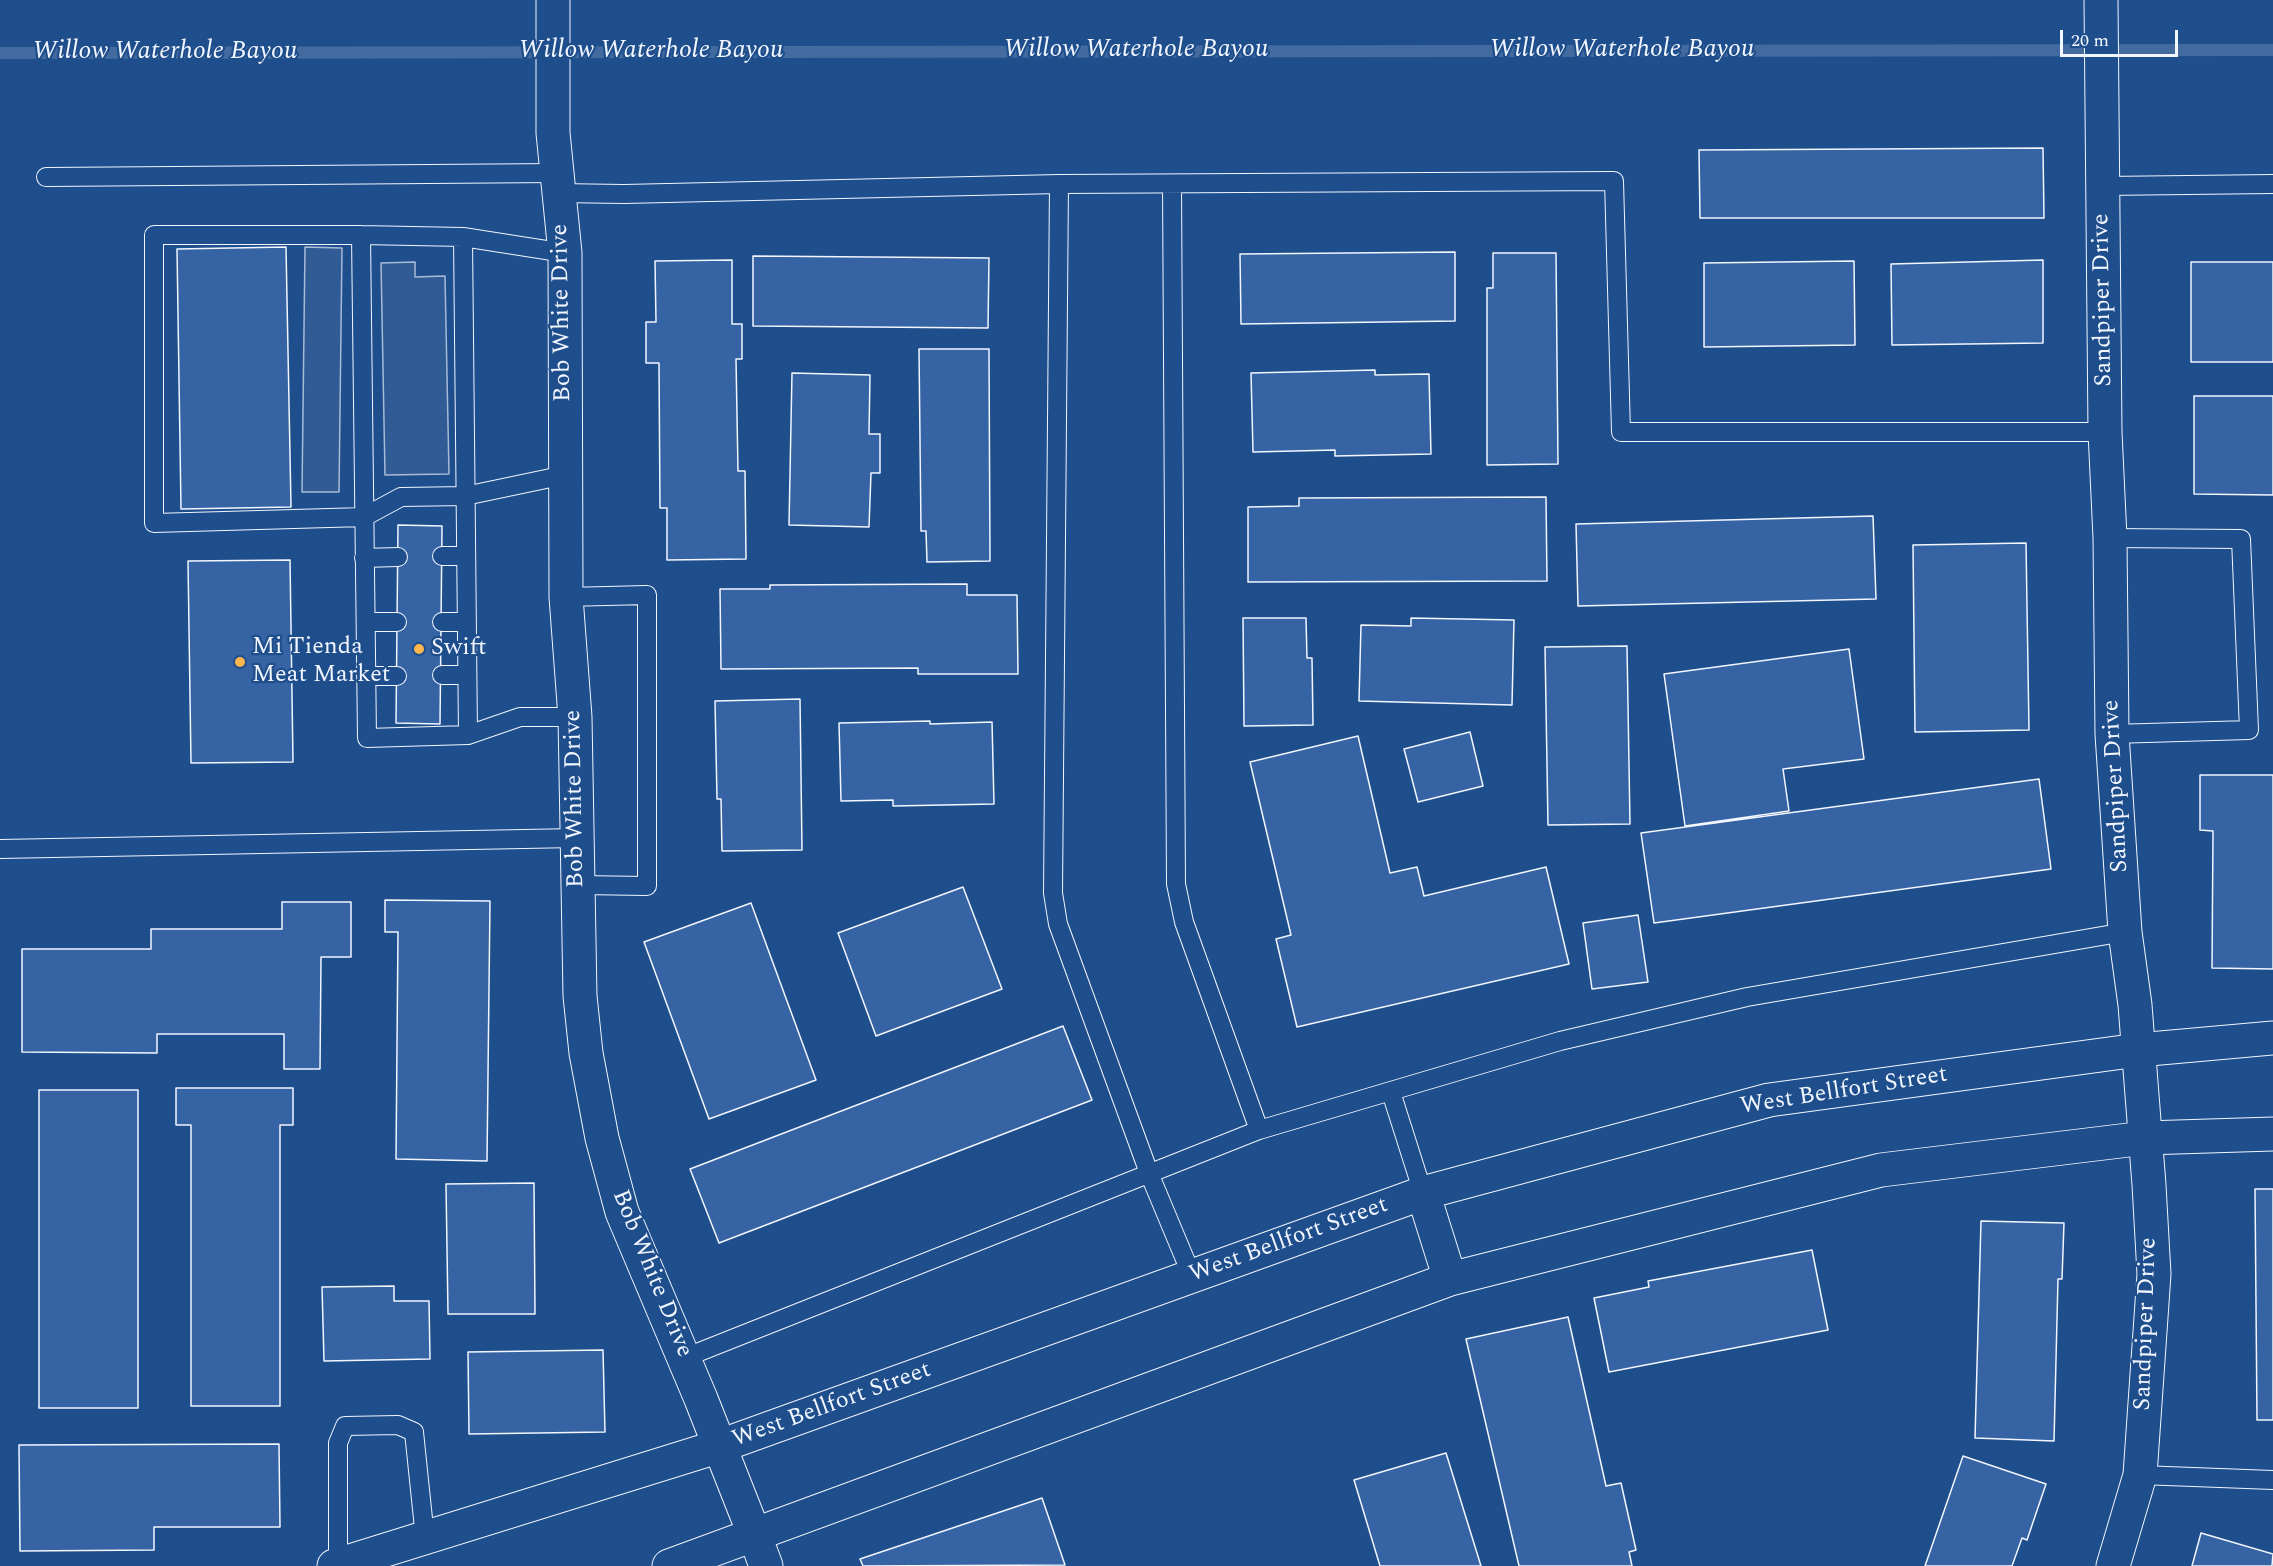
<!DOCTYPE html>
<style>
body{margin:0}
#map{position:relative;width:2273px;height:1566px;overflow:hidden;background:#1f4e8c;font-family:Spectral,serif}
canvas{display:block}
.scale{position:absolute;left:2060px;top:30px;width:118px;height:27px;box-sizing:border-box;border:3px solid #f2f6ff;border-top:0;padding-left:8px;font-size:18px;line-height:21px;white-space:nowrap;color:#f2f6ff;-webkit-text-stroke:4px #1f4e8c;paint-order:stroke}
</style>
<div id="map">
<canvas width="2273" height="1566"></canvas>
<div class="scale">20 m</div>
</div>
<script>
const ctx = document.querySelector('canvas').getContext('2d');
ctx.lineJoin = 'round';
function paint(path, color) {
  ctx.fillStyle = color;
  ctx.fill(path, 'evenodd');
}
function stroke(path, color, width, dash) {
  ctx.strokeStyle = color;
  ctx.lineWidth = width;
  ctx.lineCap = dash ? 'butt' : 'round';
  ctx.setLineDash(dash || []);
  ctx.stroke(path);
}
function label(font, color, halo, rows, align = 'center') {
  ctx.font = font + ' Spectral,serif';
  ctx.lineWidth = 4.5;
  ctx.setLineDash([]);
  ctx.textBaseline = 'middle';
  ctx.strokeStyle = halo;
  ctx.fillStyle = color;
  for (const [text, x, y, turn = 0] of rows) {
    ctx.save();
    ctx.translate(x, y);
    ctx.rotate((+turn || 0) * Math.PI / 180);
    ctx.textAlign = isNaN(turn) ? turn : align;
    if (halo) ctx.strokeText(text, 0, 0);
    ctx.fillText(text, 0, 0);
    ctx.restore();
  }
}
const built = new Path2D(`
 M305,247L342,248L339,492H302Z
 M415,262V277L445,276L449,474L385,475L381,263Z`);
paint(built, '#305b95');
stroke(built, '#a8bbd7', 1.5);
stroke(new Path2D(`
 M0,53L2273,50`), '#446ba0', 12);
const building = new Path2D(`
 M2043,148L2044,218H1700L1699,150Z
 M286,247L291,507L181,509L177,249Z
 M1455,252V321L1241,324L1240,254Z
 M1493,253H1556L1558,464L1487,465V288H1493Z
 M753,256L989,258L988,328L753,326Z
 M732,260V324H742V359H736L738,471H745L746,559L667,560V508H660L659,363H646V322H656L655,261Z
 M2043,260V343L1892,345L1891,264Z
 M1854,261L1855,345L1704,347V263Z
 M2191,262H2273V362H2191Z
 M919,349H989L990,561L927,562L926,531H921Z
 M1375,370V375L1429,374L1431,454L1335,456V450L1253,452L1251,373Z
 M792,373L870,375L869,434H880V473H871L869,527L789,525Z
 M2194,396H2273V495L2194,494Z
 M1546,497L1547,581L1248,582V507L1299,506V498Z
 M1873,516L1876,599L1578,606L1576,524Z
 M398,525L442,526L440,724L396,723Z
 M2026,543L2029,730L1915,732L1913,545Z
 M290,560L293,762L191,763L188,561Z
 M967,584V595H1017L1018,674H918V668L721,669L720,589H770V585Z
 M1243,618H1306L1307,658H1312L1313,725L1244,726Z
 M1411,618L1514,620L1512,705L1359,701L1361,625L1411,626Z
 M1627,646L1630,824L1548,825L1545,647Z
 M1849,649L1864,759L1783,769L1789,811L1685,826L1664,674Z
 M800,699L802,850L722,851L721,799H717L715,701Z
 M930,721V724L992,722L994,804L893,806V800L841,801L839,723Z
 M1470,732L1483,786L1418,802L1404,749Z
 M1358,736L1390,873L1417,867L1424,896L1546,867L1569,964L1297,1027L1276,939L1291,935L1250,762Z
 M2200,775H2273V969L2212,968L2213,831L2200,830Z
 M2039,779L2051,869L1654,923L1641,833Z
 M963,887L1002,989L876,1036L838,933Z
 M385,900L490,901L487,1161L396,1159L398,932H385Z
 M282,902H351V957H321L320,1069H284V1034H157V1053L22,1052V949H151V929H282Z
 M751,903L816,1080L709,1119L644,942Z
 M1638,915L1648,982L1592,989L1583,923Z
 M1063,1026L1092,1100L719,1243L690,1169Z
 M176,1088H293V1125H280V1406H191V1125H176Z
 M39,1090H138V1408H39Z
 M534,1183L535,1314H448L446,1184Z
 M2255,1189H2273V1420H2257Z
 M1981,1221L2064,1223L2062,1279H2058L2054,1441L1975,1438Z
 M1812,1250L1828,1330L1609,1372L1594,1298L1649,1287L1648,1281Z
 M394,1286V1301H429L430,1359L324,1361L322,1287Z
 M1568,1317L1606,1486L1621,1483L1636,1550L1629,1552L1632,1566H1519L1466,1339Z
 M603,1350L605,1432L469,1434L468,1352Z
 M279,1444L280,1527H154V1550L20,1551L19,1445Z
 M1446,1453L1481,1566H1380L1354,1480Z
 M1963,1456L2046,1484L2027,1540L2022,1538L2012,1566H1925Z
 M1042,1498L1065,1565L863,1566L860,1559Z
 M2201,1533L2273,1554L2272,1566H2192Z`);
paint(building, '#3563a3');
stroke(building, '#f2f6ff', 1.5);
const service = new Path2D(`
 M46,177L556,173
 M1059,184L1053,893L1058,924L1149,1173L1192,1276
 M1172,184L1176,884L1184,922L1259,1130
 M2103,186L2273,184
 M558,193L624,194L1059,184L1614,181L1621,432H2105
 M361,235L367,738L468,735L520,717H575
 M463,237L468,735
 M565,475L465,496L401,497L364,517L154,523V235H361L463,237L565,253
 M2110,538L2241,539L2249,730L2112,734
 M442,556H465
 M364,558L398,557
 M566,597L647,595V886L578,885
 M366,622H397
 M442,622H466
 M442,675H467
 M366,676H397
 M0,849L576,838
 M1391,1092L1423,1193
 M684,1358L1259,1130L1560,1041L1747,997L2125,932
 M2140,1475L2273,1480
 M338,1565V1443L345,1426L398,1425L414,1432L425,1538`);
const minor = new Path2D(`
 M2101,0L2105,432L2110,538L2112,734L2125,932L2135,1005L2149,1185L2154,1274L2140,1475L2113,1566
 M755,1536L766,1566`);
const tertiary = new Path2D(`
 M553,0V133L565,253L566,597L575,717L580,996L586,1053L602,1138L622,1212L701,1399L755,1536`);
const secondary = new Path2D(`
 M1423,1193L1450,1279
 M334,1566L720,1446L1423,1193L1769,1100L2138,1050L2273,1038
 M669,1566L1450,1279L1881,1170L2145,1138L2273,1134`);
stroke(service, '#f2f6ff', 20);
stroke(minor, '#f2f6ff', 35);
stroke(tertiary, '#f2f6ff', 35);
stroke(secondary, '#f2f6ff', 35);
stroke(service, '#1f4e8c', 18);
stroke(minor, '#1f4e8c', 33);
stroke(tertiary, '#1f4e8c', 33);
stroke(secondary, '#1f4e8c', 33);
for (const [x, y, r, color] of [
 [419,649,6,"#ffb74d"],
 [240,662,6,"#ffb74d"]
]) {
  const dot = new Path2D();
  dot.arc(x, y, r, 0, 2 * Math.PI);
  ctx.fillStyle = color;
  ctx.fill(dot);
  stroke(dot, '#1f4e8c', 2);
}
label('24px', '#f2f6ff', '#1f4e8c', [
 ["Sandpiper Drive",2104,300,-91],
 ["Bob White Drive",563,313,-91],
 ["Sandpiper Drive",2117,786,-93],
 ["Bob White Drive",576,799,-91],
 ["West Bellfort Street",1844,1092,-9],
 ["West Bellfort Street",1289,1241,-20],
 ["Bob White Drive",651,1274,68],
 ["Sandpiper Drive",2147,1324,-88],
 ["West Bellfort Street",832,1406,-20]
]);
label('24px', '#f2f6ff', '#1f4e8c', [
 ["Mi Tienda",252,648],
 ["Meat Market",252,676],
 ["Swift",431,649]
], 'left');
label('italic 26px', '#f2f6ff', '#1f4e8c', [
 ["Willow Waterhole Bayou",1136,51],
 ["Willow Waterhole Bayou",1622,51],
 ["Willow Waterhole Bayou",651,52],
 ["Willow Waterhole Bayou",165,53]
]);
</script>
